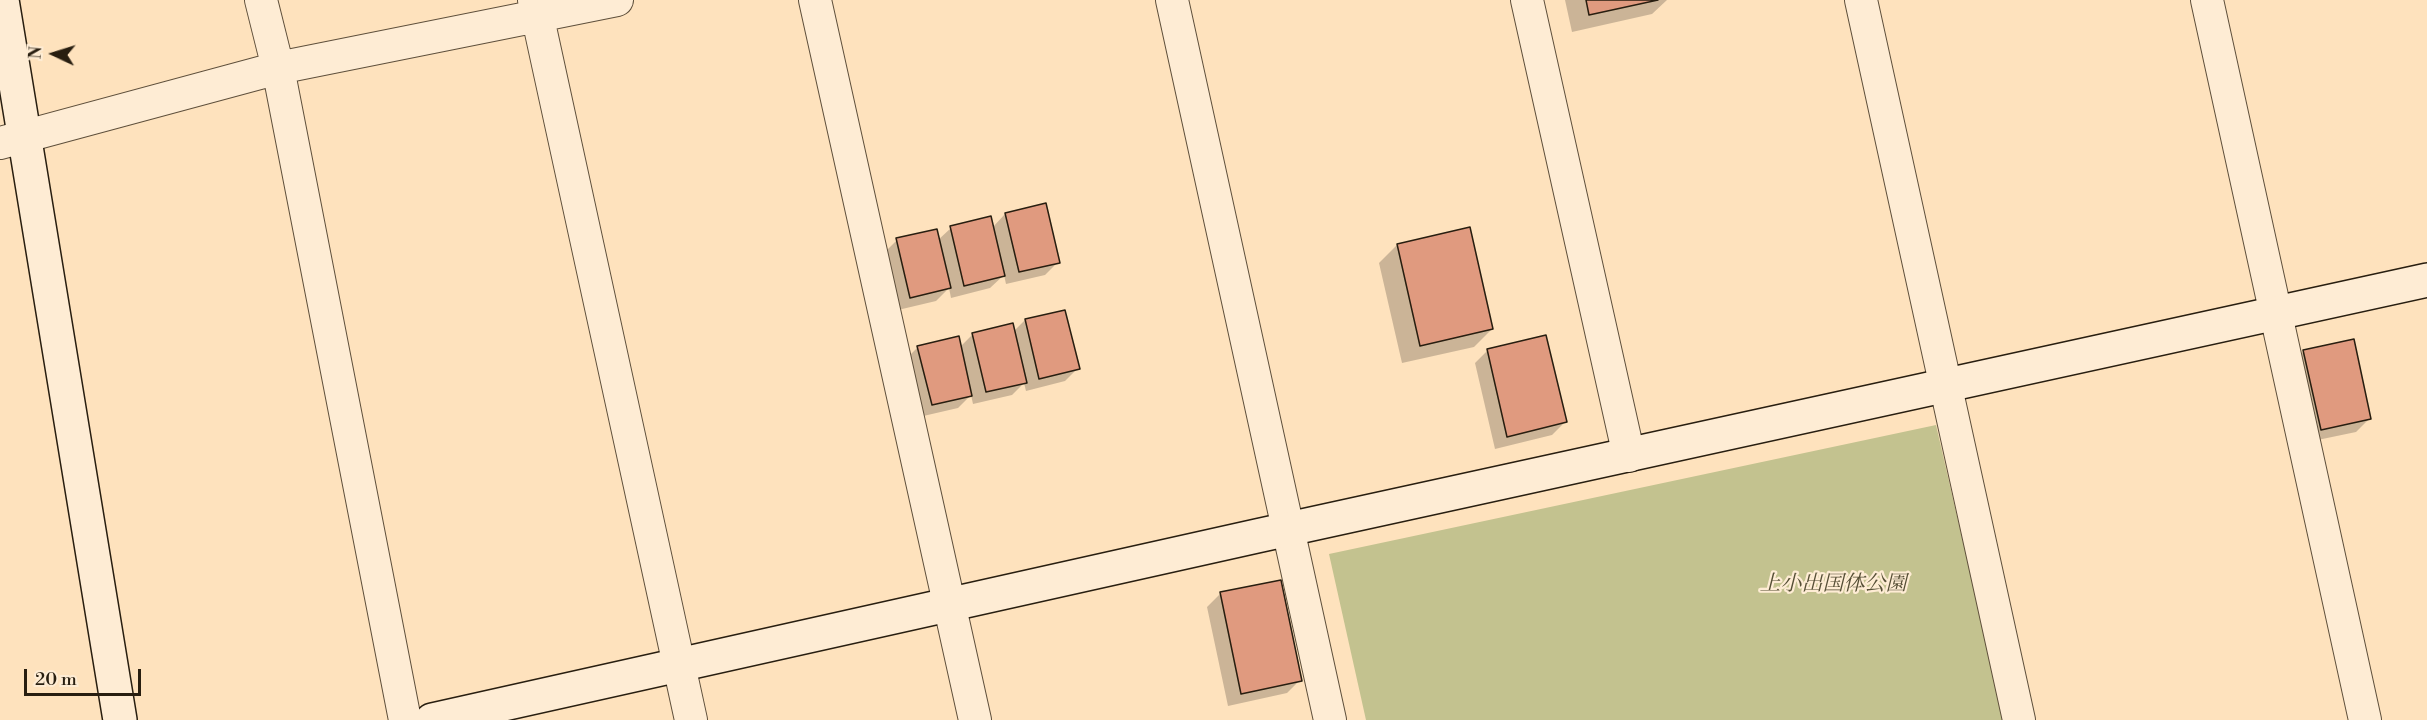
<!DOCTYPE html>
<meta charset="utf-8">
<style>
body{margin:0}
#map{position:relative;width:2427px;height:720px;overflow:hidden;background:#fee2bd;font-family:"Libre Bodoni",serif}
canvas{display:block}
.north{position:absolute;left:24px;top:24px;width:60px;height:60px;-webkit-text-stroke:4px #feecd4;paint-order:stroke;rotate:274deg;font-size:16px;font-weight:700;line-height:24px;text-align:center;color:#281e10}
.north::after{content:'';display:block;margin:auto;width:21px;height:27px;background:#281e10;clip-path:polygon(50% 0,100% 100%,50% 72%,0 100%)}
.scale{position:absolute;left:24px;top:669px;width:117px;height:27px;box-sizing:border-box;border:3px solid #281e10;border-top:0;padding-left:8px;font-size:18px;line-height:21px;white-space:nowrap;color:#281e10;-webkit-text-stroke:4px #feecd4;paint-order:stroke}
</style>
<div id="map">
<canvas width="2427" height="720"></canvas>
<div class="north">N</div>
<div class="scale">20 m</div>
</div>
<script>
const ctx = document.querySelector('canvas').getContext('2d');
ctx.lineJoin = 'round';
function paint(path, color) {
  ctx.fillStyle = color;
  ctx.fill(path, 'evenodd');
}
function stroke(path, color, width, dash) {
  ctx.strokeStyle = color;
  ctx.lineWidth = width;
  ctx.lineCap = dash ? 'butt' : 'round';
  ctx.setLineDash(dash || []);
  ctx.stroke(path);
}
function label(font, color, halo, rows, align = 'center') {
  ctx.font = font + ' "Libre Bodoni","Noto Serif JP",serif';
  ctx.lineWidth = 4.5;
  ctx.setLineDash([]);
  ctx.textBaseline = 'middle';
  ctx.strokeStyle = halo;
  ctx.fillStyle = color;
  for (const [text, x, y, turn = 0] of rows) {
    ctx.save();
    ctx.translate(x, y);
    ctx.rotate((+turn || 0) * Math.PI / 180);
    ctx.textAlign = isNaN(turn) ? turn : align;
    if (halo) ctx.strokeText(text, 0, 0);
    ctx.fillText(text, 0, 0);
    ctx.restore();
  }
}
paint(new Path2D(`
 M1936,425L2004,720H1366L1329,554Z`), '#c3c28f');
paint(new Path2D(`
 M1565,0H1667L1652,14L1572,32Z
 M1005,214L1058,262L1045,275L1006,284L1004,275L990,288L951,298L949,288L936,301L898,310L884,253L897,240H938L951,228H992Z
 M1397,245L1492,329L1474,347L1402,363L1379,263Z
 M1025,320L1078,368L1065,381L1026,391L1024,383L1012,395L973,404L971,395L958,408L919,417L905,360L918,347H960L973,334L1013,332Z
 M1488,350L1565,422L1552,435L1495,449L1475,363Z
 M2304,351L2369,419L2356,432L2308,442L2291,364Z
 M1220,594L1300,680L1287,693L1228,706L1207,607Z`), '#0003');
const building = new Path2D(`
 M1586,0H1658L1589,15Z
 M1046,203L1060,263L1019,272L1005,213Z
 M991,216L1005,276L964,286L950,226Z
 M1470,227L1493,329L1420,346L1397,244Z
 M937,229L951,288L910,298L896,238Z
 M1065,310L1080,369L1039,379L1025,319Z
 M1013,323L1027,383L986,392L972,333Z
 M1546,335L1567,422L1507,437L1487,349Z
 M959,336L972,396L932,405L917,346Z
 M2354,339L2371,419L2321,430L2303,350Z
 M1281,580L1302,681L1241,694L1220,592Z`);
paint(building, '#e09a7f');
stroke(building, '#281e10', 1.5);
const street = new Path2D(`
 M261,0L278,68L405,720
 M534,0L691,720
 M815,0L975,720
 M1172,0L1330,720
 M1527,0L1629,456
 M1861,0L2019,720
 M2207,0L2365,720
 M0,143L278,68L617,0`);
const secondary = new Path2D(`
 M2,0L120,720
 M432,720C1096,569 1762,426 2427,280`);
stroke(street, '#5e4f3b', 34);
stroke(secondary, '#281e10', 36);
stroke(street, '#feecd4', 32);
stroke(secondary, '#feecd4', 33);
label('italic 21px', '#564f36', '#feecd4', [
 ["上小出国体公園",1833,585]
]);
</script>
